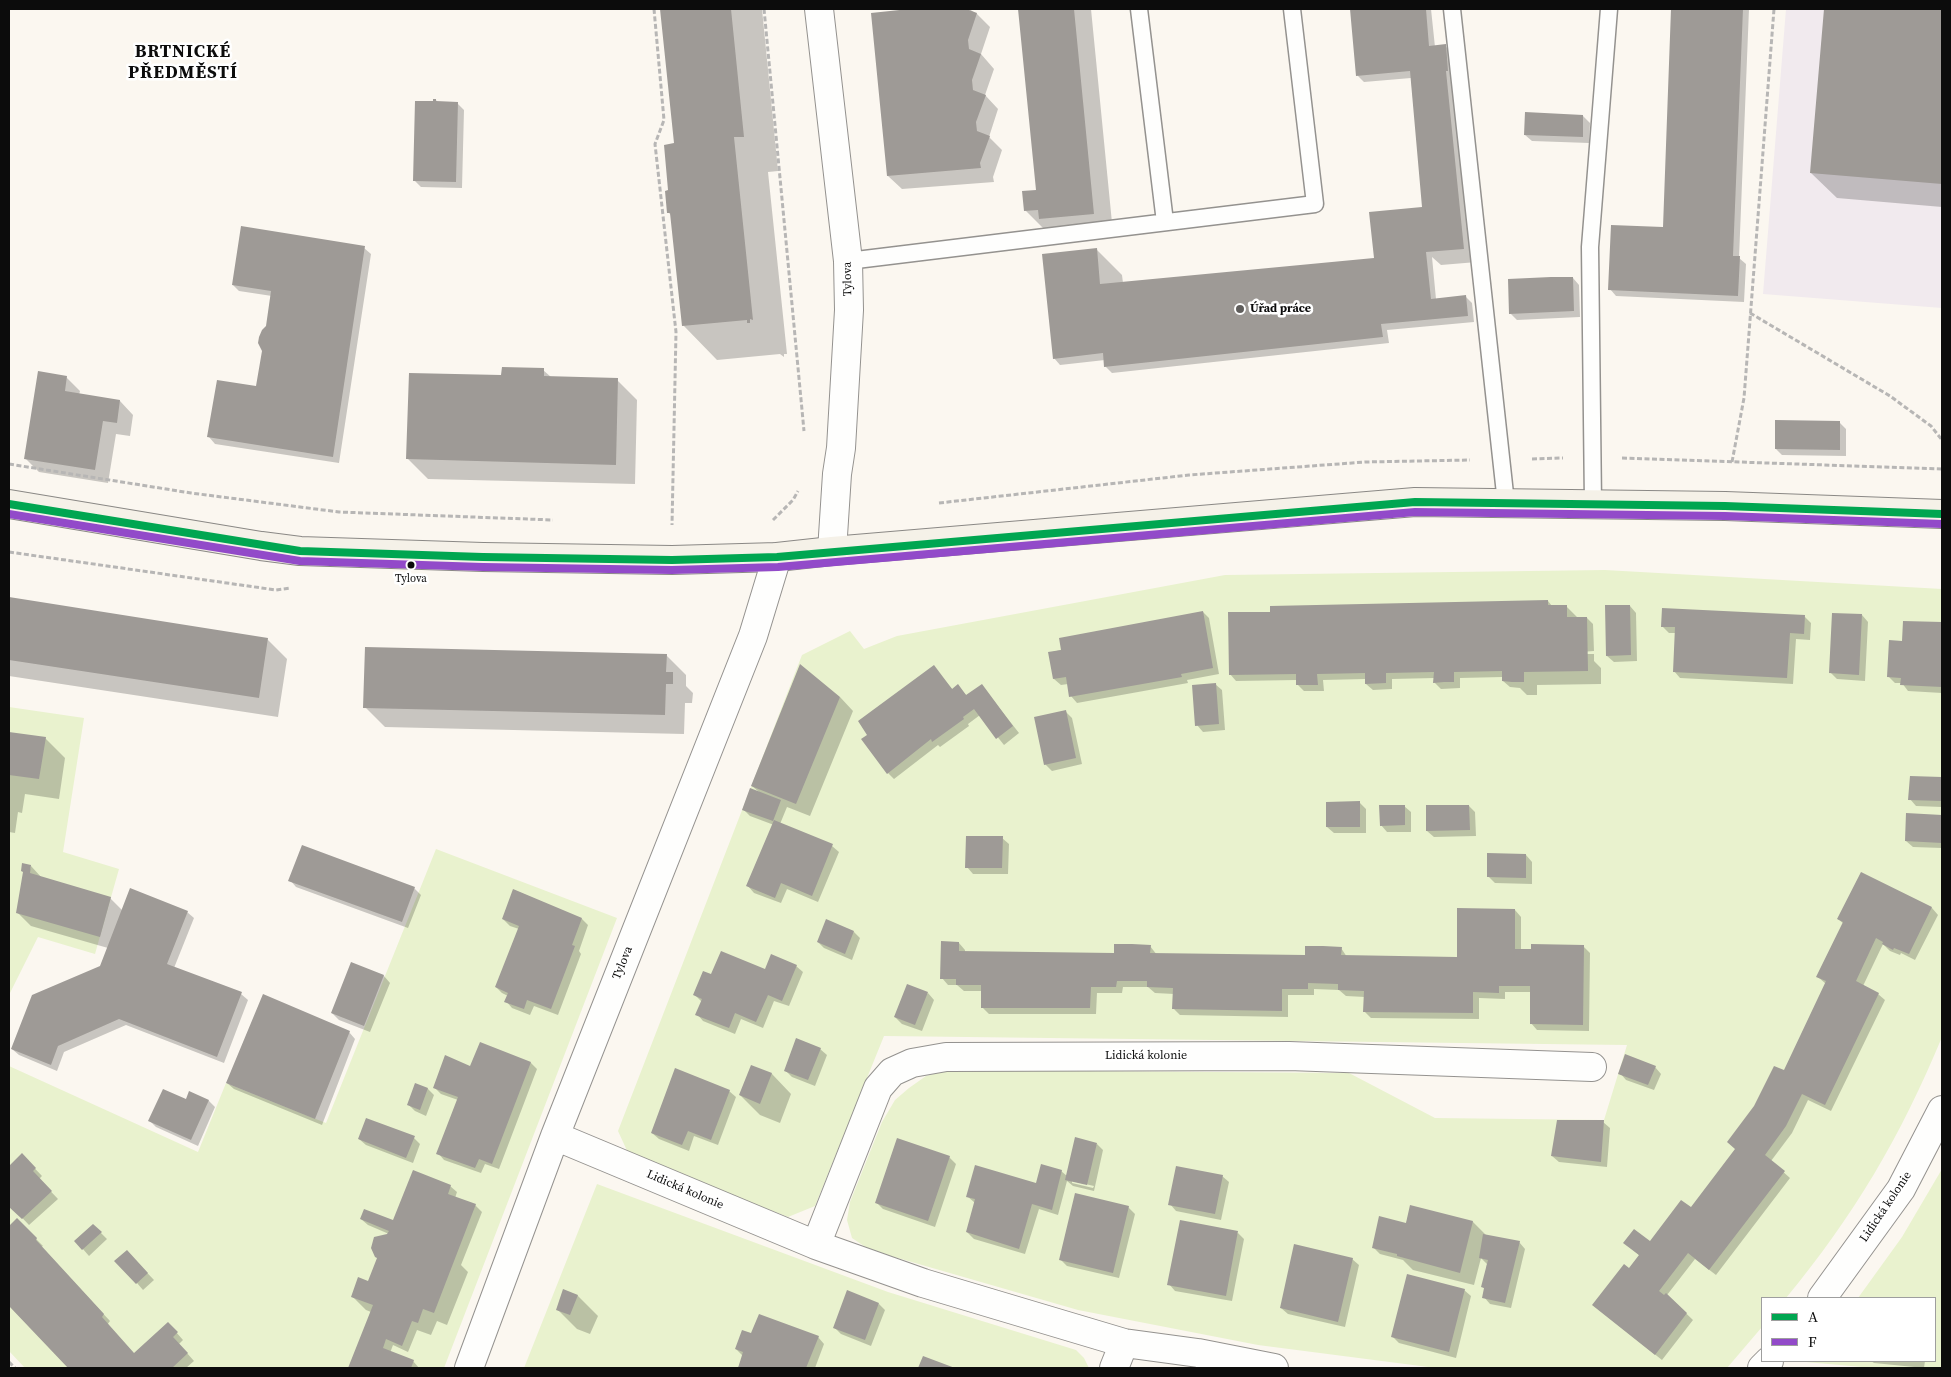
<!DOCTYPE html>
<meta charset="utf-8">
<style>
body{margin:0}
#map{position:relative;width:1951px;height:1377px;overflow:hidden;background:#fbf7f0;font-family:"Source Serif 4",serif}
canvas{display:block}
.frame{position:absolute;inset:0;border:10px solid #0c0c0c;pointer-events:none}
.legend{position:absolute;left:1761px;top:1297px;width:175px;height:65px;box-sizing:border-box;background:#fff;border:1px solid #9e9e9e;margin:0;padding:6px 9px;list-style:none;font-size:15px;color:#0c0c0c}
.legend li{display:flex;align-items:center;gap:10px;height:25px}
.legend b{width:25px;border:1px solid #9e9e9e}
</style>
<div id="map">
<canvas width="1951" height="1377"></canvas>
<div class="frame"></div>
<ul class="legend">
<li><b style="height:6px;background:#00a651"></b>A</li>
<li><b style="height:6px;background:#924ac9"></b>F</li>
</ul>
</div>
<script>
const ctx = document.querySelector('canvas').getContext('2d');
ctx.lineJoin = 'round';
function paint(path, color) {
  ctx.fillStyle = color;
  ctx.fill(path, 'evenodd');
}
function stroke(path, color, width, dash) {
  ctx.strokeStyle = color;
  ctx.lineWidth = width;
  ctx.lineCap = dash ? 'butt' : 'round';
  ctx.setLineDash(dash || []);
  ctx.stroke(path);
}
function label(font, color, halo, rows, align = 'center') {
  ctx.font = font + ' "Source Serif 4",serif';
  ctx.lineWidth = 5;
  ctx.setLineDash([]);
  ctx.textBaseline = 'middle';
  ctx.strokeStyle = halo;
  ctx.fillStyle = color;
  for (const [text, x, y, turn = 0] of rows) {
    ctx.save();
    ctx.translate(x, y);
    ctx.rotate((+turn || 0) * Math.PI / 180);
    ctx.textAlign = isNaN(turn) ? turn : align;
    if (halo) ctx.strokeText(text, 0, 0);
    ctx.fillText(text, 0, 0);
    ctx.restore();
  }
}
paint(new Path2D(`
 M1786,9H1942V308L1763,294Z`), '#f1eaee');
paint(new Path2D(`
 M1605,570L1942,589V1037C1901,1136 1854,1216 1786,1298H1762V1327L1727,1368H1436L1258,1345L1078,1310L870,1250L852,1238L847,1220L850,1202L882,1122L895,1100L909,1088L926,1076L949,1070L1349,1073L1435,1118L1604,1120L1627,1045L884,1036L815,1206L788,1217L629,1155L618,1131L802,655L850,631L864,649L897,636L1225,575Z
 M9,707L84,718L63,852L119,869L95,954L38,937L9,995Z
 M436,849L617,918L444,1368H25L9,1351V1066L198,1152L226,1083L326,1123Z
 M1942,1169V1368H1873L1806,1362L1935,1361V1298H1858L1902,1237Z
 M597,1184L888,1292L1076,1350L1084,1358L1089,1368H524Z`), '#e9f2ce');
paint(new Path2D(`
 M661,9H762L778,171L768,172L787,354H784V357L780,354L717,360L683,325L672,216L668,212L675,144Z
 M919,9H969L977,14L990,27L981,54L994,69L985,95L998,109L989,137L1002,150L993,177L994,182L902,189L888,176L872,14Z
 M1019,9H1091L1113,233L1045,230L1025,210L1037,191Z
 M1351,9H1431L1435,47L1445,46L1459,59L1477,262L1441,265L1432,257L1436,299L1465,296L1472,303L1474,322L1387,330L1389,343L1112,373L1105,366V360L1060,365L1054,358L1096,249L1122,275L1123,283L1375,259L1424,210L1411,78L1364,82L1358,76Z
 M1672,9H1749L1739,258L1746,264L1744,302L1616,296L1610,289L1664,229Z
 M1825,9H1942V207L1837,198L1811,173Z
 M436,100L438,103H457L464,110L462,188L421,187L414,180Z
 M1583,116L1590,123L1589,143L1532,141L1525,135Z
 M364,248L371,254L339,463L215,444L209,437L257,387L272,296L239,291L233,285Z
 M1573,278L1579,285L1580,317L1517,320L1510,313Z
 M543,370L551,377L617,380L637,400L635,484L428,479L408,459Z
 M66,377L80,391L79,395L120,401L133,415L130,436L116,434L108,483L39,472L26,459Z
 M1840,423L1846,429V456L1782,455L1776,449Z
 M9,599L267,639L287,659L278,717L9,676Z
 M1548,601L1552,606H1566L1578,618H1587L1593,624L1594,651L1581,652V654H1594V661L1601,668V684L1537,685V695H1527L1520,688L1510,687L1503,681V677L1460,678V688L1441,689L1434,682L1435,678L1392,679V689L1373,690L1366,684V679L1323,680L1324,691H1304L1297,684V680L1236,681L1230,674L1271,613Z
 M1630,606L1636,613L1637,661L1614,662L1607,656Z
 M1203,612L1209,618L1219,674L1187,680L1188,683L1077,703L1071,696L1068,684L1061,685L1054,679L1049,653Z
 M1862,615L1868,622L1865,681L1837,679L1830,672Z
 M1805,617L1811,623L1810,640L1796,639L1793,684L1680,678L1674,671L1676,633H1669L1662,626Z
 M1904,622L1942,623V693L1908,691L1902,683H1895L1889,677L1903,642Z
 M366,648L666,655L686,675V686L693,693L692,703H685L684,734L385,727L365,707Z
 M934,667L953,690L958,686L967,696L982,686L1019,733L1004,745L980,715L968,724L969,726L940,747L938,745L894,779L888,773Z
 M1215,684L1222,690L1225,730L1203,732L1197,725Z
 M840,697L853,711L810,816L787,807L780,824L832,846L839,852L818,902L787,889L781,903L754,893L748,886L774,825L750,816L743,809L759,792L752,786Z
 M1065,711L1072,718L1082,764L1052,771L1045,764Z
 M9,733L45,738L65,758L59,799L25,794L22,813L18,812L15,833L9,832Z
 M1911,778L1942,779V807L1916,806L1910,799Z
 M1360,803L1366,809V833H1334L1327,827Z
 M1404,806L1411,812V832H1387L1381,825Z
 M1469,806L1475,812L1476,836L1434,837L1427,831Z
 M1908,814L1942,816V848L1913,847L1906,841Z
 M1002,838L1009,844L1008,874H973L967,867Z
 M1526,855L1532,862V884L1495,883L1488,876Z
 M31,866L42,878L110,898L122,910L187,912L194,918L174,968L241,994L248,1000L224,1063L126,1025L64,1052L57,1071L19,1055L12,1049L100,967L108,948L31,926L17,912Z
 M1861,874L1932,908L1938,915L1915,960L1901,953L1900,955L1890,951L1883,944L1863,986L1878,994L1885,1000L1831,1111L1808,1100L1792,1133L1771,1161L1790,1178L1716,1275L1695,1259L1667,1295L1693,1320L1662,1360L1593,1305L1629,1270L1640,1256L1632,1249L1651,1243L1691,1209L1736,1150L1785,1072L1826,984L1818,977L1844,924L1838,919Z
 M290,880L414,888L421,895L408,928L296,887Z
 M514,890L582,919L588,925L579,951L581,954L558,1015L534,1006L530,1015L512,1008L506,1001L508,996L502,993L496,987L519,929L510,926L503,919Z
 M1515,910L1521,917V950L1583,946L1590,953L1589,1031L1537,1030L1531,1023L1532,992H1505V999L1479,998V1019L1371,1018L1364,1011L1365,997L1346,996L1339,990L1314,989V995H1288V1017L1180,1015L1174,1009V994L1155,993L1148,987H1123L1122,993H1097L1096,1014H989L982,1007V991H964L957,985H948L942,978L959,943L965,950V953L1115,954L1150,946L1157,955L1307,957L1341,948L1347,957L1458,958Z
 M854,932L860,938L852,960L824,948L818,942Z
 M352,964L384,976L390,983L370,1032L339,1020L332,1013Z
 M796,966L803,972L789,1006L774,1001L763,1028L741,1019L735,1034L703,1021L697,1014L702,1002L695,995L712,975Z
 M928,993L934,1000L922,1031L902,1024L895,1017Z
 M349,1032L355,1039L322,1125L234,1089L227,1083Z
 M820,1049L827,1055L815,1086L792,1077L785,1070Z
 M531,1063L537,1069L499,1169L485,1164L481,1173L444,1160L438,1153L458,1100L441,1094L434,1087L471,1068Z
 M752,1067L772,1074L791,1094L780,1123L760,1115L740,1095Z
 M1655,1067L1661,1074L1654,1090L1626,1080L1620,1073Z
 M416,1084L428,1089L434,1095L426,1116L415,1111L408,1104Z
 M729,1091L736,1097L718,1145L694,1136L689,1151L659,1139L652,1133Z
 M190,1092L209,1101L215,1107L198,1146L156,1127L150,1121L186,1100Z
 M1603,1122L1610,1128L1607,1167L1559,1162L1552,1156Z
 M414,1138L420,1144L413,1163L366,1145L359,1139Z
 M1097,1144L1103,1150L1094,1191L1073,1186L1067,1181L1058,1215L1039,1209L1025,1254L974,1239L967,1232L975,1203L967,1196L1036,1184L1061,1171L1067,1176ZM1072,1181L1094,1186L1093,1188L1072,1183Z
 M22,1155L42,1176L39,1179L58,1199L29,1225L9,1204V1168Z
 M949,1157L956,1164L935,1227L883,1209L876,1202Z
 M1222,1176L1229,1182L1221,1220L1176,1211L1170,1204Z
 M450,1186L457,1192L455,1198L475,1205L482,1212L461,1265L468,1272L447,1325L437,1321L431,1335L417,1330L408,1352L393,1345L390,1353L413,1361L419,1368H350L371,1312L366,1310L353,1297L369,1283L389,1234L368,1225L361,1219L394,1222Z
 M1411,1206L1473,1222L1487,1236L1519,1242L1525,1249L1511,1308L1490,1304L1484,1297L1485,1289L1483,1287L1487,1264L1481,1258L1474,1285L1413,1270L1403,1260L1380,1254L1373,1247L1406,1224Z
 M1128,1207L1135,1214L1119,1278L1067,1266L1060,1259Z
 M17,1220L43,1246L41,1247L110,1321L107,1325L134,1354L168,1323L183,1340L179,1344L194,1361L186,1368H69L9,1305V1228Z
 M93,1225L107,1239L89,1256L76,1241Z
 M1238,1233L1244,1239L1232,1301L1175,1291L1169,1284Z
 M133,1258L154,1280L143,1290L137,1283Z
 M1352,1259L1359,1265L1345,1327L1288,1314L1281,1308Z
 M1464,1290L1471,1296L1456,1358L1399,1343L1393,1337Z
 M564,1291L578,1296L598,1316L590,1334L577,1329L557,1309Z
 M879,1304L885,1310L871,1346L841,1334L834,1327Z
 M752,1335L818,1337L824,1344L815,1368H738L743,1356L736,1349Z
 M1871,1361H1925L1924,1368L1874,1363Z`), '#0003');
paint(new Path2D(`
 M660,9H731L744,137H734L753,320L750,319V323H747V320L682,326L670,213H667L665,191L668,190L664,145L674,143Z
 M909,9H966L977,13L968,40L969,49L981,54L972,80L973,90L986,95L976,122L977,131L990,136L980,163L981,168L887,176L871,13Z
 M1018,9H1074L1094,214L1039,219L1038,210L1024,211L1022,191L1036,190Z
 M1350,9H1426L1429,46L1446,44L1448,71H1446L1464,249L1426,252L1431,299L1466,295L1468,316L1381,324L1383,337L1104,367L1103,353L1053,359L1042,254L1097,248L1100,284L1374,258L1369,212L1422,207L1410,71L1356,76Z
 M1671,9H1743L1733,256H1740L1738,296L1608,290L1611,225L1663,227Z
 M1824,9H1942V184L1810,173Z
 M433,99H436V101L458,102L456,182L413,181L415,101H433Z
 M1525,112L1583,115V137L1524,135Z
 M241,226L365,246L333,457L207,437L217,380L256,386L262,351L258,343L259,337L262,330L266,326L271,291L232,285Z
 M1551,277H1573L1574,311L1509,314L1508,279Z
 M502,367L544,368V376L618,378L616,465L406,459L409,373L501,375Z
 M38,371L67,376L65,391L120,400L117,423L103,421L95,470L24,459Z
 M1775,420L1840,421V450L1775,449Z
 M9,597L268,638L259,698L9,660Z
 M1548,600V605H1567V617H1587L1588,671L1524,672V682H1512L1502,681V671L1454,672V682H1444L1433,683L1434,672L1386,673V683L1365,684V673L1317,674L1318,685H1296V674L1229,675L1228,612H1270V606Z
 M1605,605H1630L1631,655L1606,656Z
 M1662,608L1805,615L1804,634L1790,633L1787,678L1673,672L1675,627H1661Z
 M1203,611L1213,668L1181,674L1182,677L1069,697L1066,677L1053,679L1048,652L1061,650L1059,638Z
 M1832,613L1862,614L1859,675L1829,673Z
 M1903,621L1942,622V687L1900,685L1901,678L1887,677L1889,640L1902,641Z
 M365,647L667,654L666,672H673V684H666L665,715L363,708Z
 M800,664L840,697L796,804L751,786Z
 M934,665L952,689L958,684L966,695L982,684L1013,726L996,739L974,709L963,717L964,719L932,742L931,739L887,774L861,739L867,735L858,721Z
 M1216,683L1219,724L1195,726L1192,685Z
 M1066,710L1076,758L1044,765L1034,717Z
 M9,732L46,737L39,779L9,775Z
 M1910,776L1942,777V801L1908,800Z
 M750,788L781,800L773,821L742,810Z
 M1360,801V827H1326V802Z
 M1379,805H1405V825L1380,826Z
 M1426,805H1469L1470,830L1426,831Z
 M1906,813L1942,815V843L1905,841Z
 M774,820L833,844L812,896L781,883L775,898L746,886Z
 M966,836H1003L1002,868H965Z
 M302,845L415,887L402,922L288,881Z
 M1487,853L1526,854V878L1487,877Z
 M22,863L31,865L30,873L111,897L100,937L16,913L23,872L21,871Z
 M1861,872L1932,907L1909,954L1894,948L1893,950L1882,944L1883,942L1876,938L1856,981L1879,993L1825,1105L1802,1094L1786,1126L1765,1155L1785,1171L1709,1270L1688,1253L1659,1291L1664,1295L1666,1293L1687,1313L1655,1355L1592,1305L1624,1264L1629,1268L1639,1255L1623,1243L1634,1229L1650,1241L1681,1200L1691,1207L1735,1149L1727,1142L1754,1106L1774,1066L1784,1070L1826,981L1816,977L1843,922L1837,919Z
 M130,888L188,911L167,964L242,992L217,1057L119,1019L58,1046L51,1065L11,1049L32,995L100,966Z
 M513,889L582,918L572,945L575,946L551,1009L527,1000L524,1009L504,1002L508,993L495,987L519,926L502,919Z
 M1457,908L1515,909V949H1531V944L1584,945L1583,1025L1530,1024V986H1499V993L1473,992V1013L1363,1012L1364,991L1338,990V984L1308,983V989H1282V1011L1172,1009L1173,988L1147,987V981H1117L1116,987H1091L1090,1008H981V985H956V979H940L941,941L959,942V951L1114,953V944H1132L1151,945L1150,953L1305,955V946H1323L1342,947L1341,955L1457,957Z
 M826,919L854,931L845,954L817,942Z
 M721,951L765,969L771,954L797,965L782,1001L768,995L756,1022L735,1013L729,1028L695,1015L702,999L693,995L703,971L711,974Z
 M351,962L384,975L364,1026L331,1013Z
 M907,984L928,992L915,1025L894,1017Z
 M263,994L350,1031L315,1119L226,1083Z
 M796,1038L821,1048L808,1080L784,1071Z
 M480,1042L531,1062L492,1164L479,1159L475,1168L436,1154L458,1097L433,1088L445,1055L470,1066Z
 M1625,1054L1656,1066L1648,1085L1618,1074Z
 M751,1065L772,1073L760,1104L739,1095Z
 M675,1068L730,1090L711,1140L688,1131L682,1145L651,1133Z
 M415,1083L428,1088L420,1110L407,1105Z
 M163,1089L186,1099L189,1091L209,1100L191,1140L148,1121Z
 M366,1118L415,1136L406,1158L358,1139Z
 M1557,1120H1604L1601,1162L1551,1156Z
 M1075,1137L1097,1143L1087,1185L1065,1180Z
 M897,1138L950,1156L928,1221L875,1203Z
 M22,1153L36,1168L33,1171L52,1191L22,1219L9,1207V1166Z
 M1041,1164L1062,1170L1052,1210L1032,1204L1019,1249L966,1232L975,1199L966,1197L975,1165L1036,1183Z
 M1176,1166L1223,1175L1215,1214L1168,1205Z
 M413,1170L451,1185L448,1194L476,1204L434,1313L423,1309L418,1323L412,1321L402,1346L386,1339L383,1348L414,1360L411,1368H348L373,1305L351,1297L358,1277L368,1281L377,1258L375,1257L371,1248L374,1237L387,1234L389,1231L360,1219L364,1209L393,1220Z
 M1075,1193L1129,1206L1113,1273L1059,1260Z
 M1410,1205L1473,1221L1460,1273L1397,1256V1254L1372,1248L1379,1216L1406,1223Z
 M17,1218L37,1238L36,1240L104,1314L102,1317L134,1353L168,1322L178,1332L173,1337L188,1353L172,1368H68L9,1306V1226Z
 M1180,1220L1238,1231L1226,1296L1167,1285Z
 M93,1224L102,1232L82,1250L74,1241Z
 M1483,1234L1520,1241L1505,1303L1482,1298L1484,1288L1481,1287L1488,1260L1479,1258Z
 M1294,1244L1353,1258L1338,1322L1280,1308Z
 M127,1250L148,1273L136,1284L114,1261Z
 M1407,1274L1465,1289L1449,1352L1391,1337Z
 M563,1289L578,1295L570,1315L556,1310Z
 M847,1290L879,1303L865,1340L833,1328Z
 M759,1314L819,1336L806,1368H738L743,1352L735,1349L742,1330L751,1333Z
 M923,1356L955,1368H918Z`), '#9e9a96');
const lane = new Path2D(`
 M1139,9L1165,222
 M1452,9L1506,503
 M848,261L1315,204L1292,9
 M1593,504L1590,247L1609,9`);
const street = new Path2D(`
 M819,9L848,261L849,310L841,448L837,474L832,551
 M555,1136L816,1245L923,1283L1124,1343L1198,1353L1274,1368
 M816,1245L878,1088L892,1072L912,1063L946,1057L1289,1056L1592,1067
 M1822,1298L1901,1189L1942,1110
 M469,1368L555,1136L753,636L777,557
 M1114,1368L1124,1343
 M1762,1368L1769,1361`);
const secondary = new Path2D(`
 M9,504L261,546L300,551L483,557L672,560L777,557L832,551L1415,502L1725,506L1942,514`);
stroke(lane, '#94928f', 19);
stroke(street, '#94928f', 30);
stroke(secondary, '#8a8885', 30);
stroke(new Path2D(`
 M654,9L664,120L655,144L676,332L672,525
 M764,9L804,431
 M1750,313L1890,396L1931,426L1942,440
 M1622,458L1942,469
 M1532,459L1563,458
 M1732,462L1744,398L1774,9
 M9,464L191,493L339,512L553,520
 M939,503L1189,475L1365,462L1470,460
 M773,520L793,500L798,491
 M9,552L276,590L291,588
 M9,1362L15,1368`), '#b7b6b5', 3, [5, 2.5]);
stroke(lane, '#fefefd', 16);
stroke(street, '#fefefd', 28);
stroke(secondary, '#f5f1e8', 28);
stroke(new Path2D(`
 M9,504L300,551L483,557L672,560L777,557L1415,502L1725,506L1942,514`), '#00a651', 8);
stroke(new Path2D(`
 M9,514L300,561L483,567L672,570L778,567L1415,512L1725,516L1942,524`), '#924ac9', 8);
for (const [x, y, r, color] of [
 [1240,309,5,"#605e5c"],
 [411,565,4.5,"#0c0c0c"]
]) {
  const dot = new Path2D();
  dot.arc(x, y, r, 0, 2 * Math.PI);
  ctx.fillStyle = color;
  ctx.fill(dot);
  stroke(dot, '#fff', 2);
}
label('11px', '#0c0c0c', '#fff', [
 ["Tylova",411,579]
]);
label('12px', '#0c0c0c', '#fff', [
 ["Tylova",848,279,-91],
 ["Tylova",623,963,-68],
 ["Lidická kolonie",1146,1056],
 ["Lidická kolonie",685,1190,23],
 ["Lidická kolonie",1886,1207,-56]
]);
label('bold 12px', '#0c0c0c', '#fff', [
 ["Úřad práce",1250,309]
], 'left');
ctx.letterSpacing = '1px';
label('bold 18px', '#0c0c0c', '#fff', [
 ["BRTNICKÉ",183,52],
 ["PŘEDMĚSTÍ",183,73]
]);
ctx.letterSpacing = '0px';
</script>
